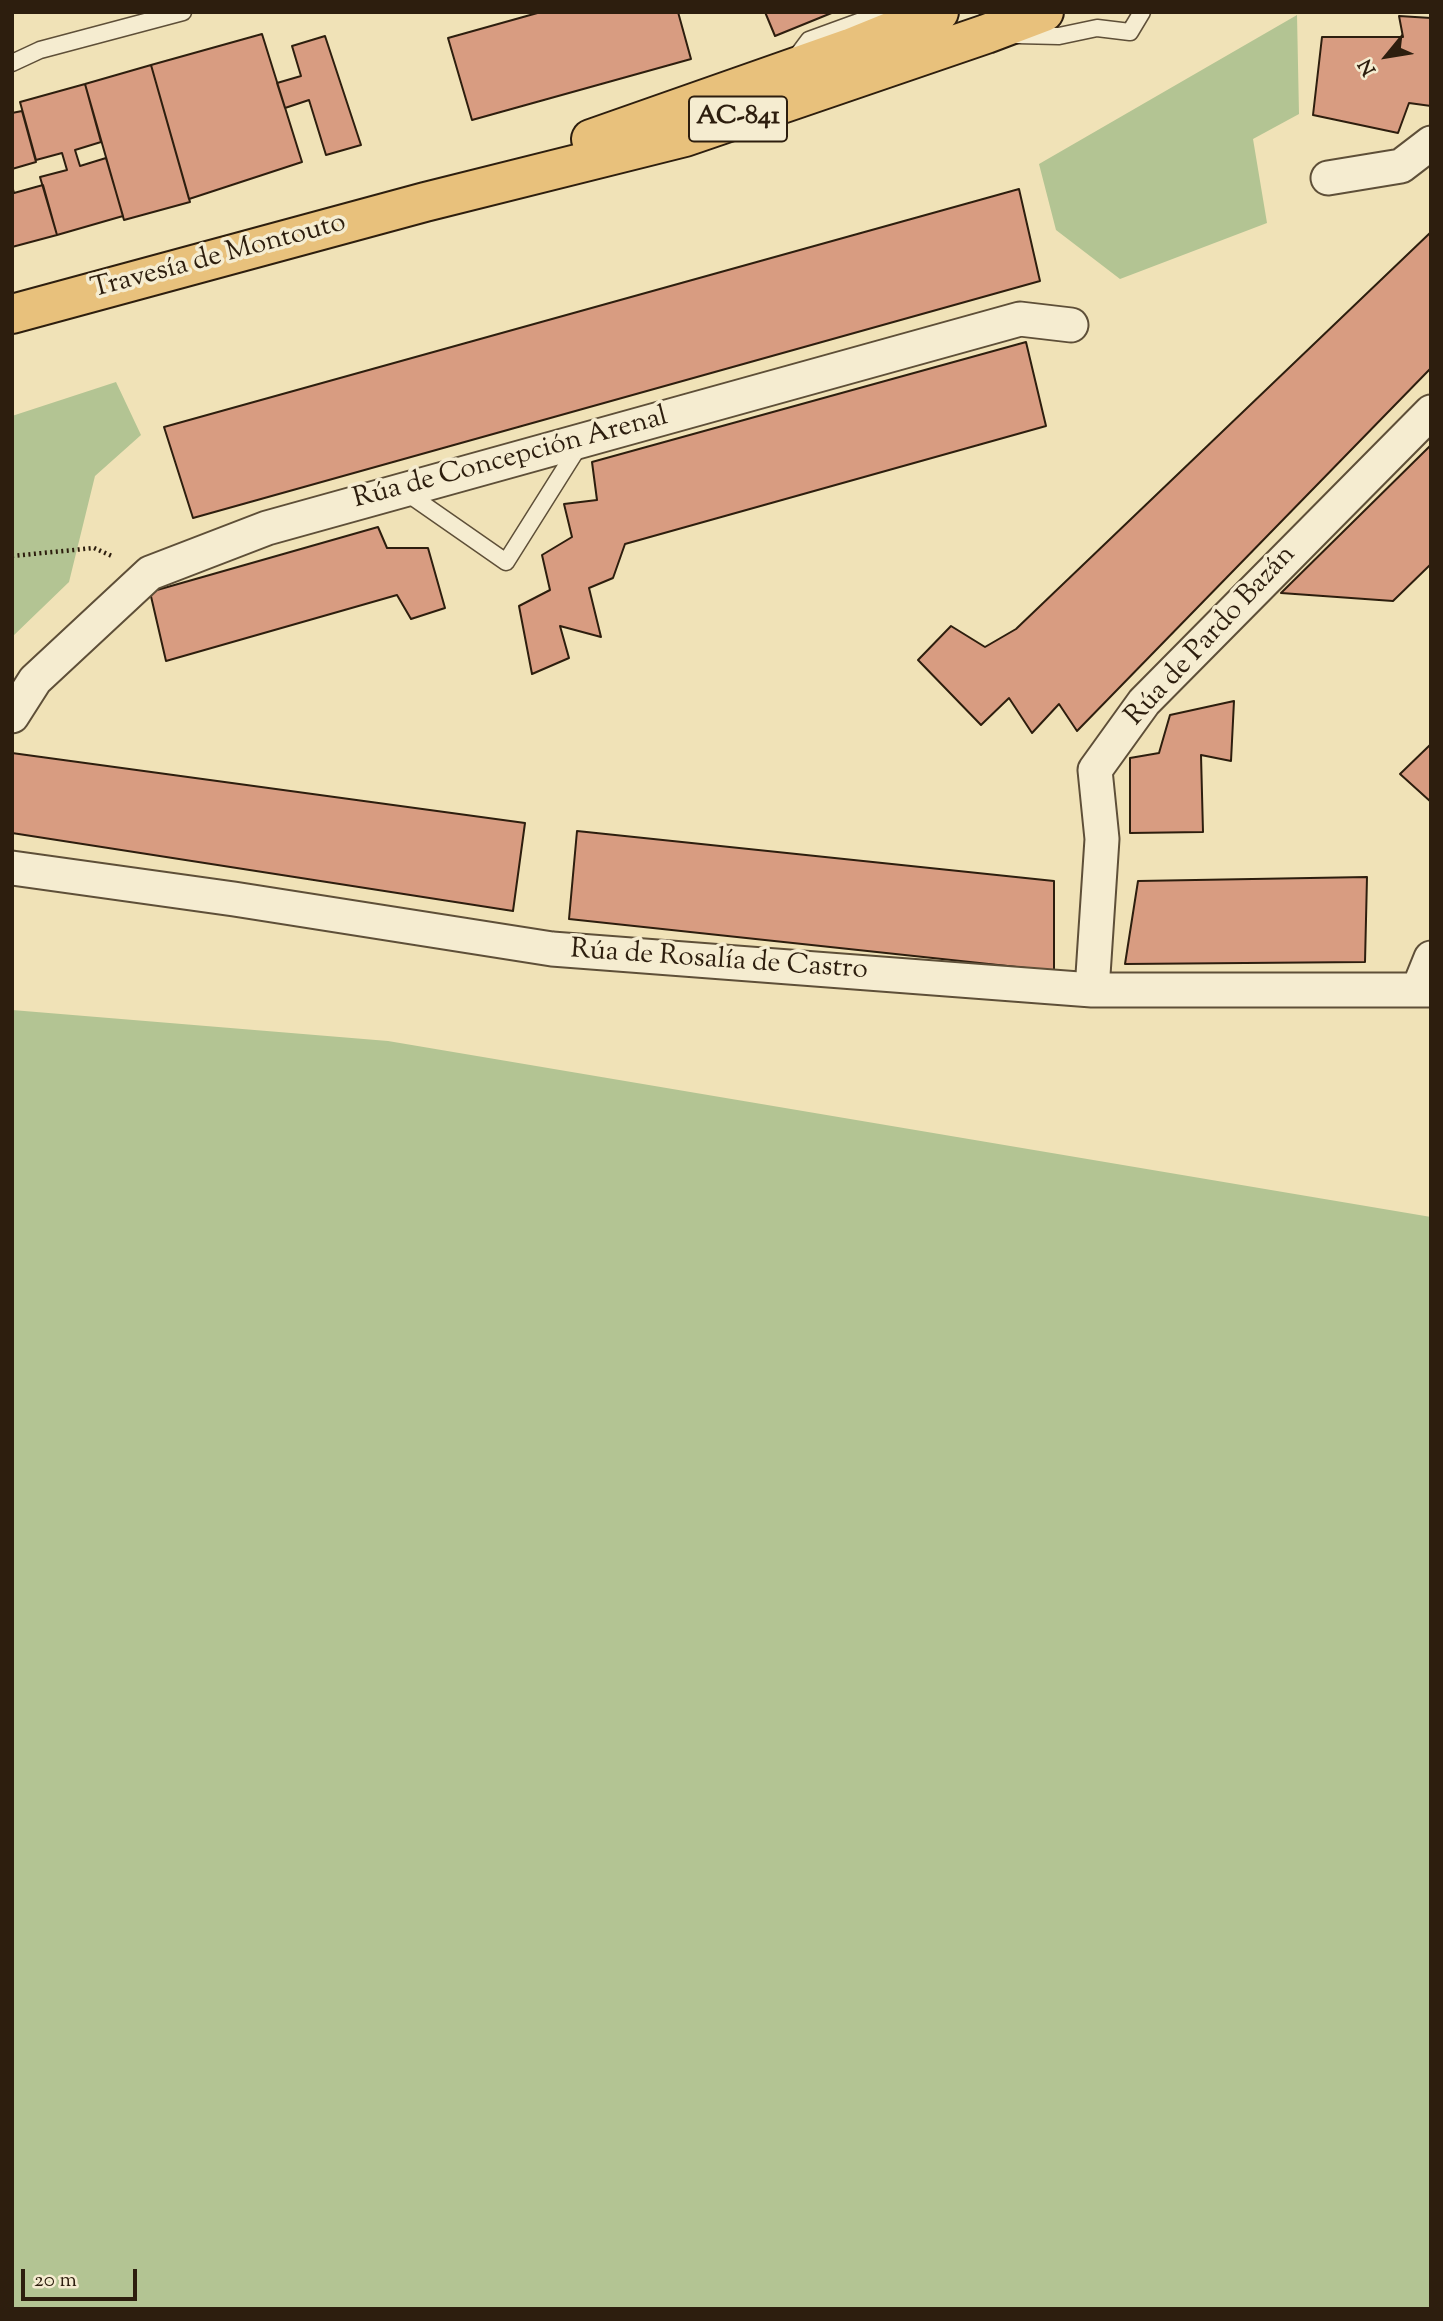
<!DOCTYPE html>
<meta charset="utf-8">
<style>
body{margin:0}
#map{position:relative;width:1443px;height:2321px;overflow:hidden;background:#f0e2b7;font-family:"Sorts Mill Goudy",serif}
canvas{display:block}
.frame{position:absolute;inset:0;border:14px solid #2d1e0e;pointer-events:none}
.north{position:absolute;left:1352px;top:21px;width:70px;height:70px;-webkit-text-stroke:5px #f5ecd0;paint-order:stroke;rotate:240deg;font-size:19px;font-weight:700;line-height:28px;text-align:center;color:#2d1e0e}
.north::after{content:'';display:block;margin:auto;width:24px;height:32px;background:#2d1e0e;clip-path:polygon(50% 0,100% 100%,50% 72%,0 100%)}
.scale{position:absolute;left:21px;top:2269px;width:116px;height:32px;box-sizing:border-box;border:4px solid #2d1e0e;border-top:0;padding-left:9px;font-size:21px;line-height:24px;white-space:nowrap;color:#2d1e0e;-webkit-text-stroke:5px #f5ecd0;paint-order:stroke}
</style>
<div id="map">
<canvas width="1443" height="2321"></canvas>
<div class="frame"></div>
<div class="north">N</div>
<div class="scale">20 m</div>
</div>
<script>
const ctx = document.querySelector('canvas').getContext('2d');
ctx.lineJoin = 'round';
function paint(path, color) {
  ctx.fillStyle = color;
  ctx.fill(path, 'evenodd');
}
function stroke(path, color, width, dash) {
  ctx.strokeStyle = color;
  ctx.lineWidth = width;
  ctx.lineCap = dash ? 'butt' : 'round';
  ctx.setLineDash(dash || []);
  ctx.stroke(path);
}
function label(font, color, halo, rows, align = 'center') {
  ctx.font = font + ' "Sorts Mill Goudy",serif';
  ctx.lineWidth = 7;
  ctx.setLineDash([]);
  ctx.textBaseline = 'middle';
  ctx.strokeStyle = halo;
  ctx.fillStyle = color;
  for (const [text, x, y, turn = 0] of rows) {
    ctx.save();
    ctx.translate(x, y);
    ctx.rotate((+turn || 0) * Math.PI / 180);
    ctx.textAlign = isNaN(turn) ? turn : align;
    if (halo) ctx.strokeText(text, 0, 0);
    ctx.fillText(text, 0, 0);
    ctx.restore();
  }
}
paint(new Path2D(`
 M1297,15L1299,114L1253,139L1267,223L1120,279L1056,230L1039,164Z
 M116,382L141,435L95,476L69,582L12,637V416Z
 M12,1010L388,1041L1431,1217V2309H12Z`), '#b3c493');
const building = new Path2D(`
 M541,12H678L691,59L472,120L448,38Z
 M765,12H834L775,36Z
 M1399,16L1431,18V106L1409,103L1398,133L1313,115L1322,37H1403Z
 M262,34L302,162L189,199L151,65Z
 M325,36L361,145L326,155L309,100L285,108L277,83L301,76L292,46Z
 M151,65L190,202L124,220L85,84Z
 M85,84L101,142L75,150L80,166L106,158L123,216L57,235L40,177L67,170L62,153L36,160L20,102Z
 M22,111L36,162L12,169V113Z
 M43,185L57,235L12,247V186L14,193Z
 M1019,189L1040,281L193,518L164,427Z
 M1431,232V368L1077,731L1059,704L1032,733L1009,698L981,725L918,660L951,626L985,647L1016,629Z
 M1026,342L1046,426L625,544L613,578L589,588L601,637L560,626L569,658L532,674L519,606L550,590L542,555L572,537L564,504L597,500L592,462Z
 M1431,445V564L1393,601L1281,593Z
 M378,527L387,548H428L445,608L411,619L397,595L166,661L150,592Z
 M1234,701L1231,761L1201,755L1203,832L1130,833V758L1159,753L1170,715Z
 M1431,744V802L1400,774Z
 M12,753L525,823L513,911L12,833Z
 M577,831L1054,881V971L569,919Z
 M1367,877L1365,962L1125,964L1138,881Z`);
paint(building, '#d89c81');
stroke(building, '#2d1e0e', 2);
const lane = new Path2D(`
 M1017,35L1059,36L1097,28L1130,32L1142,12
 M794,60L809,40L886,12
 M12,63L40,50L183,12
 M404,491L506,562L579,446`);
const street = new Path2D(`
 M1328,178L1401,166L1431,143
 M12,716L35,680L150,573L267,528L1020,319L1071,325
 M12,868L234,899L552,949L1092,990H1431
 M1092,990L1102,839L1095,770L1144,702L1431,412
 M1418,990L1431,958`);
const primary = new Path2D(`
 M591,139L850,48L939,12
 M12,314L425,202L685,137L986,34L1044,12`);
stroke(lane, '#5e4f38', 19);
stroke(street, '#5e4f38', 37);
stroke(primary, '#2d1e0e', 42);
stroke(new Path2D(`
 M12,556L94,548L114,557`), '#2d1e0e', 4.5, [2, 3.5]);
stroke(lane, '#f5ecd0', 16);
stroke(street, '#f5ecd0', 33);
stroke(primary, '#e8c17c', 38);
for (const [x, y, w] of [
 [738,119,98]
]) {
  const box = new Path2D();
  box.roundRect(x - w / 2, y - 22.5, w, 45, 5);
  ctx.fillStyle = '#f5ecd0';
  ctx.fill(box);
  stroke(box, '#2d1e0e', 2);
}
label('bold 26px', '#2d1e0e', null, [
 ["AC-841",738,119]
]);
label('28px', '#2d1e0e', '#f5ecd0', [
 ["Travesía de Montouto",219,258,-15],
 ["Rúa de Concepción Arenal",511,460,-15],
 ["Rúa de Pardo Bazán",1212,637,-47],
 ["Rúa de Rosalía de Castro",719,962,4]
]);
</script>
